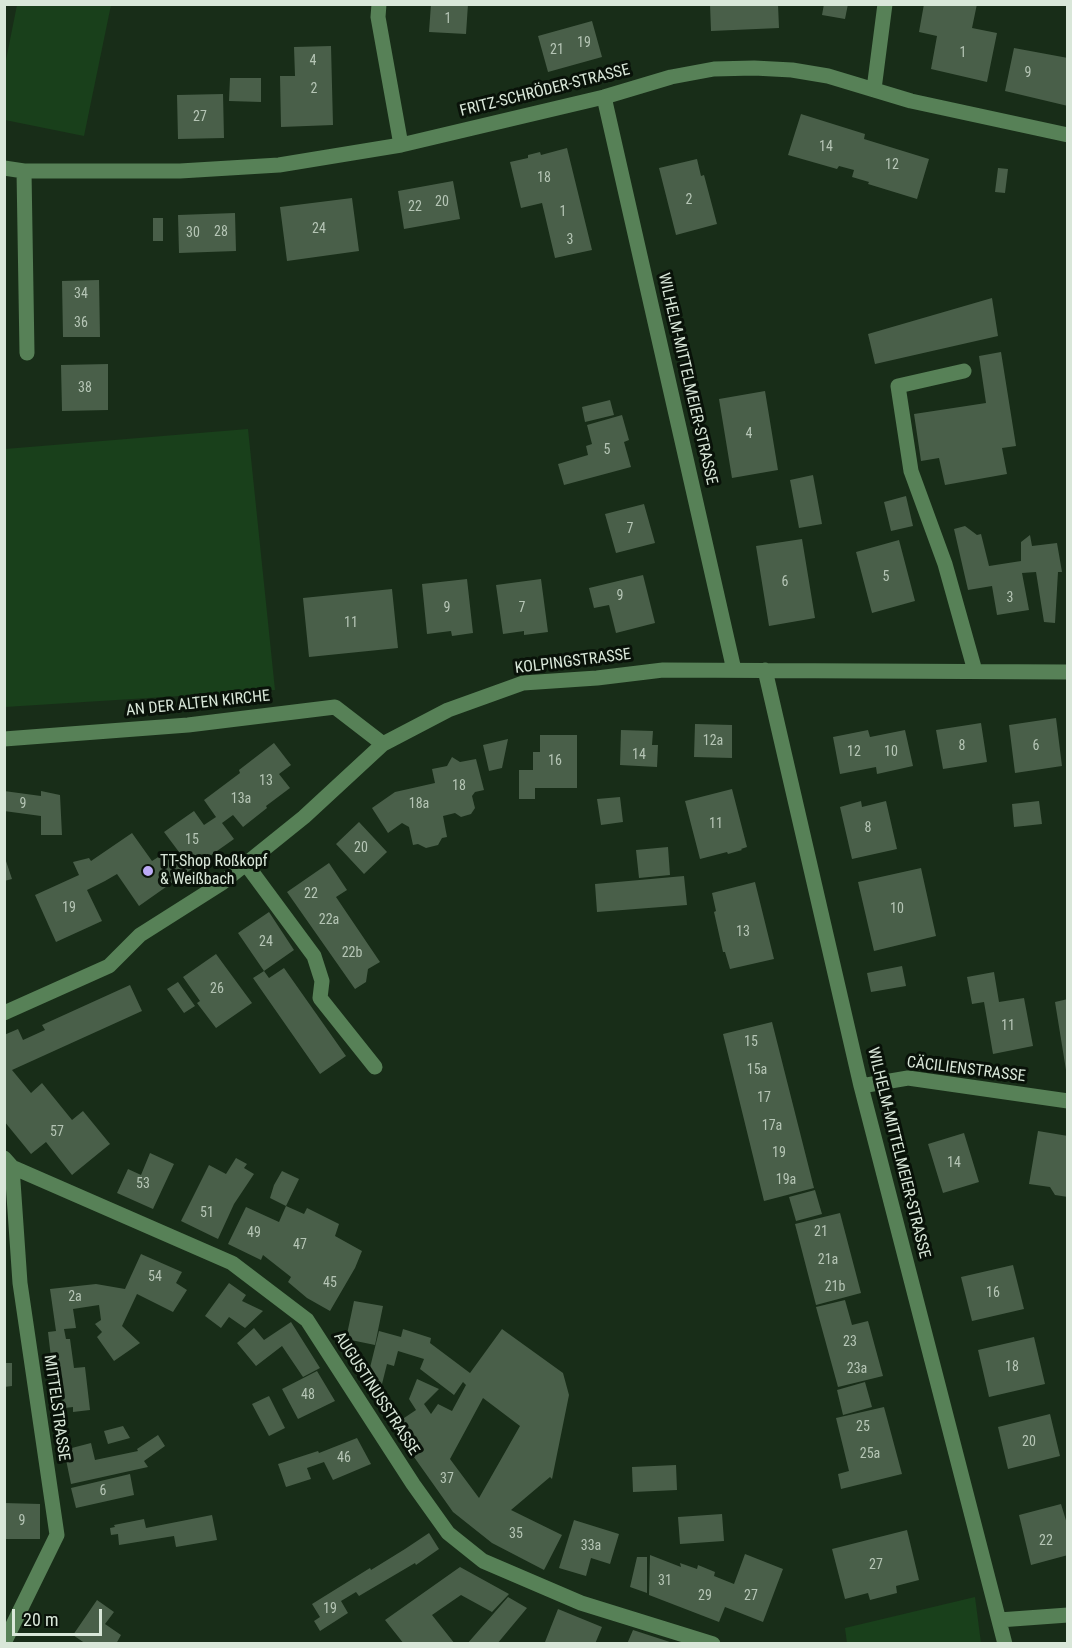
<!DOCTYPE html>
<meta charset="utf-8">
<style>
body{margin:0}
#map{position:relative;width:1072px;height:1648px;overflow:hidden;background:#182d18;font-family:"Roboto Condensed",sans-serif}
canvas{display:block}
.frame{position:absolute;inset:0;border:6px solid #d9e7d9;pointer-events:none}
.scale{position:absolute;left:12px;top:1609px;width:90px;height:27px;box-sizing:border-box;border:3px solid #d9e7d9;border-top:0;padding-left:8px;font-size:18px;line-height:21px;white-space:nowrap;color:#d9e7d9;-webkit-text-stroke:4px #091209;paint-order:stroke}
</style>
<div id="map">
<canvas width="1072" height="1648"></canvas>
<div class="frame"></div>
<div class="scale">20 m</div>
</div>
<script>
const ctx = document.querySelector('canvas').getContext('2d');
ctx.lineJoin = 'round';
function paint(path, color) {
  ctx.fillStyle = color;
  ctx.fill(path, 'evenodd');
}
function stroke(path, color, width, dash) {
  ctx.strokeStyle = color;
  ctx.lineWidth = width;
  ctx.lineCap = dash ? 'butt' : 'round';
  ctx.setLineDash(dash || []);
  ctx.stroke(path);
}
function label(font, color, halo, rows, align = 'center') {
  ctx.font = font + ' "Roboto Condensed",sans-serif';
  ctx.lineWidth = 6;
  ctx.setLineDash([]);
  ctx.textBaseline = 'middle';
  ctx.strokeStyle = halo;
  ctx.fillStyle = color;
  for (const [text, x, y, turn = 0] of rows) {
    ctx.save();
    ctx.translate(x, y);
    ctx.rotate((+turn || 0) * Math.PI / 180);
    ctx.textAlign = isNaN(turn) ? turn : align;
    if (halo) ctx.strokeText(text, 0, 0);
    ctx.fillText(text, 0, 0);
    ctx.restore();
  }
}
paint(new Path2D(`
 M17,5H111L84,136L5,120V65Z
 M248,429L275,690L5,707V449Z
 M975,1597L981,1643H847L845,1628Z`), '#19401b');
paint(new Path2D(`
 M431,4H468L466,34L429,32Z
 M710,4H778L779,28L711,31Z
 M824,4H848L845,19L822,15Z
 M924,4H977L972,28L997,33L987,82L931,69L937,36L919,32Z
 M592,21L602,57L548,72L538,36Z
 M331,46L333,125L281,127L280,76H295L294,47Z
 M1014,48L1068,58V106L1005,91Z
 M230,78H261V102L229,101Z
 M223,94L224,138L178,139L177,95Z
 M801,114L865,134L864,139L929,159L917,199L868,184L869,182L852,177L854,170L839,166L837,169L788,155Z
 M567,148L592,250L555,258L542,203L521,208L510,162L528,158V155L540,152L541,155Z
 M697,159L701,176L704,175L717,224L676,235L659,168Z
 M998,168L1008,169L1005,193L995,192Z
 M453,181L460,219L404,229L398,191Z
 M352,198L359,251L287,261L280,207Z
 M235,213L236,251L179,253L178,215Z
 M153,218H163V241H153Z
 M99,280L100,337H63L62,281Z
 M992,298L998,336L875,364L868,334Z
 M1001,352L1016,446L1002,448L1007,474L945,485L939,458L921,461L914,414L986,403L979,356Z
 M108,364V410L62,411L61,365Z
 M765,391L778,470L732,478L719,399Z
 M610,400L614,415L585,422L582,407Z
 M622,415L629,440L624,442L631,467L564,485L558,464L588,455L586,446L592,444L587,425Z
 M813,475L822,524L799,528L790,480Z
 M906,496L913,526L891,531L884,502Z
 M644,504L655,543L616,553L605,514Z
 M965,526L977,535L981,534L989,566L1021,561V542L1030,535L1032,546L1057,543L1062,572H1058L1055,623L1044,622L1036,572L1022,573L1029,610L997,615L992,586L968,590L954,529Z
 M802,539L815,618L769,626L756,546Z
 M899,540L915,601L872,613L856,552Z
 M643,575L655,623L616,633L609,605L594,608L589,588Z
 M467,579L473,633L452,636L451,631L427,634L422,584Z
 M541,579L548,632L524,635V631L503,634L496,585Z
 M392,589L398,648L309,657L303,598Z
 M1056,718L1062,766L1015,773L1009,725Z
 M981,723L987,762L943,769L936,730Z
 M695,724L732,725V758L694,757Z
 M621,730L653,731L652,745H658L657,767L620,765Z
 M868,730L870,737L905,730L913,766L877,774L876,767L840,774L833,737Z
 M540,735H577V788H535V799H519V770H533V752H540Z
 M508,739L502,768L489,771L483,745Z
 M274,743L291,765L279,774L290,788L266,806L267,808L243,827L233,815L222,823L234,839L139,906L117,874L105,881L87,890L102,921L56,942L35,895L79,875L73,862L89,858L91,861L132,833L152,861L163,854L168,860L179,852L164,832L194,811L204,825L216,817L204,800L240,773L239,770Z
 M452,757L460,762L476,759L484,790L475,792L472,796L475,808L471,814L461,817L455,813L443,816L447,837L442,838L438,845L426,848L418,844L413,845L409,827L402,823L388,833L372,808L395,792L435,783L432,769L447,766Z
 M732,789L747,847L741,849L742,850L728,854L727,852L700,859L685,801Z
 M4,791L41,796V791L60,795L62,835H41V816L4,811Z
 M620,797L623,822L601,825L597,799Z
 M861,801L862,807L886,801L897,849L852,859L840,807Z
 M1039,801L1042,824L1014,827L1012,804Z
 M359,822L387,852L364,874L336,844Z
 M668,847L670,875L639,878L636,850Z
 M4,855L12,879L4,881Z
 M329,863L347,890L336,897L380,962L368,969L366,982L355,989L287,892Z
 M921,868L936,936L874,951L858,882Z
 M684,876L687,905L597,912L595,884Z
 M755,882L774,959L730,969L725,952H723L714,912L716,911L712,893Z
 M269,912L294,950L264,971L238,933Z
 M216,954L252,1003L216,1028L197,1003L200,1001L183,977Z
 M902,966L906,986L871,992L867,973Z
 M284,968L346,1056L320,1074L253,978L264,971L269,978Z
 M994,972L999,1002L1024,998L1033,1046L993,1054L984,1002L972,1004L967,977Z
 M178,982L195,1006L184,1013L167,989Z
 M130,985L142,1011L12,1070L31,1093L42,1083L72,1120L83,1111L110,1144L72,1175L46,1142L31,1154L4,1121V1035L18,1029L23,1040L45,1030L42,1025Z
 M1068,999V1070H1066L1055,1002Z
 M772,1022L814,1188L764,1201L723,1034Z
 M1038,1131L1068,1136V1197L1055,1195L1050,1187L1029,1184Z
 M964,1133L979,1182L943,1193L928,1144Z
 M150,1153L174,1164L153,1209L117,1193L128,1169L141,1175Z
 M236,1158L247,1164L244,1168L254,1174L234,1204L218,1239L181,1221L209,1165L226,1174Z
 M282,1171L299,1179L286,1206L270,1198L274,1185Z
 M815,1190L822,1214L796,1221L789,1197Z
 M286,1206L304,1214L307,1208L339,1224L335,1236L362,1251L355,1268L330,1311L307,1298L288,1282L291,1277L263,1255L261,1260L228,1244L246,1207L279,1222Z
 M840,1213L861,1293L816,1305L795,1224Z
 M141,1254L182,1272L176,1283L187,1290L173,1312L137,1294L122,1326L140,1343L114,1361L97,1337L102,1332L95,1324L101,1320L99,1305L73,1309L76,1328L64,1329L66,1339H70L74,1368L85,1367L90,1410L73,1412V1407L57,1409L48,1332L56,1331L50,1289L96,1284L125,1289Z
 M1013,1265L1024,1309L972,1321L961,1277Z
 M229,1283L246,1295L242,1301L263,1311L245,1328L229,1317L221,1328L205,1316Z
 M845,1300L852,1325L868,1321L883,1376L838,1387L816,1307Z
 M354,1301L383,1306L375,1345L346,1339Z
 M291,1322L320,1368L303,1377L282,1346L256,1366L237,1343L254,1328L264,1340Z
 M403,1329L431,1338L430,1343L470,1373L502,1329L563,1373L569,1395L552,1479L550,1477L511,1510L562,1535L544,1570L492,1543L453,1512L392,1426L416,1410L409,1399L417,1379L439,1389L424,1404L431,1414L438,1404L452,1411L466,1385L463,1382L454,1395L420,1369L424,1359L398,1351L394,1366L387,1364L380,1392L365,1388L379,1331L401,1337ZM483,1398L520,1426L479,1498L450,1459Z
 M1034,1337L1045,1384L989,1397L978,1350Z
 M4,1363H12V1386L4,1387Z
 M317,1371L335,1401L298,1419L282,1389Z
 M865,1382L872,1407L843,1415L837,1390Z
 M269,1396L285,1428L269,1436L252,1404Z
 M884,1407L902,1474L841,1489L838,1474L849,1471L836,1418Z
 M1050,1414L1060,1456L1008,1469L998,1427Z
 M123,1426L130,1438L108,1444L104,1431Z
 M158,1435L165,1446L144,1461L148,1467L71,1484L64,1450L91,1443L95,1460L138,1451L137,1449Z
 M357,1438L371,1464L333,1480L324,1462L307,1468L311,1479L286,1487L278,1464L318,1451L319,1453Z
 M676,1465L677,1490L633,1492L632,1467Z
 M130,1474L134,1495L76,1508L71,1488Z
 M4,1503L40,1504V1539H4Z
 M1061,1504L1068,1527V1555L1031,1565L1019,1515Z
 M722,1514L724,1541L680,1544L678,1517Z
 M212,1515L217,1540L176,1547L174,1536L119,1545L118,1534L111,1535L110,1528L115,1527L114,1525L144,1519L146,1528Z
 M574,1520L619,1534L610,1564L591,1558L586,1576L559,1568Z
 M907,1530L919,1580L896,1586L897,1593L870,1600L868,1593L845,1599L832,1549Z
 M429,1533L439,1549L416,1565L415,1563L359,1596L356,1592L341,1601L348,1613L320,1631L314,1621L320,1617L312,1604L370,1568L371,1570L405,1549Z
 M745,1554L783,1569L763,1622L725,1607L719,1622L649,1595L650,1555L681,1567L680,1563L697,1569L698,1565L715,1572L714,1576L734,1584Z
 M637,1557H647V1593L630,1587Z
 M460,1567L509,1594L492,1612L461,1595L432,1615L455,1644H404L385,1620Z
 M508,1597L527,1608L497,1644H467Z
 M97,1600L114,1612L105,1624L121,1635L116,1644H86L73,1635Z
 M558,1609L602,1627L595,1644H548L545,1642Z
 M633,1630L673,1643V1644H627Z`), '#495f49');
stroke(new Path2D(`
 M379,4L378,17L401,145
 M874,89L885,4
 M604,97L734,670
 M4,168L24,171H180L279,165L401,145L604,97L671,77L714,69L754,68L792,70L828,76L911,101L1068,135
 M24,171L27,353
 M964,371L898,386L911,471L945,564L975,671
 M765,670L861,1086L1005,1644
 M4,739L188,725L335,707L383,744
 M246,864L314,956L322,981L320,998L375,1067
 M4,1013L109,966L140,935L222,883L304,817L383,744L448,710L523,683L597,678L663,670L1068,672
 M861,1086L908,1078L1068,1101
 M4,1158L12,1167L232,1263L307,1320L413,1484L448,1533L483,1561L581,1603L713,1644
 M999,1620L1068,1615
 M4,1643L57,1535L20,1283L12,1167`), '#578157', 15);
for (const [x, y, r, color] of [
 [148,871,6,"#bcaaf6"]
]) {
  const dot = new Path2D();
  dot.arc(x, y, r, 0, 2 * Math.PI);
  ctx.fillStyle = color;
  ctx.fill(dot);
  stroke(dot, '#091209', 2);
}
label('14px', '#b5c5b5', null, [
 ["1",448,19],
 ["19",584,43],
 ["21",557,50],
 ["1",963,53],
 ["4",313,61],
 ["9",1028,73],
 ["2",314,89],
 ["27",200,117],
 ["14",826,147],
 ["12",892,165],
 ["18",544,178],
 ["2",689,200],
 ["20",442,202],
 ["22",415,207],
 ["1",563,212],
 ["24",319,229],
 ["28",221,232],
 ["30",193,233],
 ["3",570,240],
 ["34",81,294],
 ["36",81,323],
 ["38",85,388],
 ["4",749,434],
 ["5",607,450],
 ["7",630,529],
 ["5",886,577],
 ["6",785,582],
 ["9",620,596],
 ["3",1010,598],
 ["9",447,608],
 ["7",522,608],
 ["11",351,623],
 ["12a",713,741],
 ["8",962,746],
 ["6",1036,746],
 ["12",854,752],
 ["10",891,752],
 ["14",639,755],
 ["16",555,761],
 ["13",266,781],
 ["18",459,786],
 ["13a",241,799],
 ["9",23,804],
 ["18a",419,804],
 ["11",716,824],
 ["8",868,828],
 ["15",192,840],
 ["20",361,848],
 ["22",311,894],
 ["19",69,908],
 ["10",897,909],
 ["22a",329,920],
 ["13",743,932],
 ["24",266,942],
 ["22b",352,953],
 ["26",217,989],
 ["11",1008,1026],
 ["15",751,1042],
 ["15a",757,1070],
 ["17",764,1098],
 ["17a",772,1126],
 ["57",57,1132],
 ["19",779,1153],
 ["14",954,1163],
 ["19a",786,1180],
 ["53",143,1184],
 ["51",207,1213],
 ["21",821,1232],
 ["49",254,1233],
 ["47",300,1245],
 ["21a",828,1260],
 ["54",155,1277],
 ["45",330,1283],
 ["21b",835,1287],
 ["16",993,1293],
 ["2a",75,1297],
 ["23",850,1342],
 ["18",1012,1367],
 ["23a",857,1369],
 ["48",308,1395],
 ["25",863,1427],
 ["20",1029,1442],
 ["25a",870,1454],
 ["46",344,1458],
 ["37",447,1479],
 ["6",103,1491],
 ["9",22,1521],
 ["35",516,1534],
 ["22",1046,1541],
 ["33a",591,1546],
 ["27",876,1565],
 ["31",665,1581],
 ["29",705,1596],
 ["27",751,1596],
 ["19",330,1609]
]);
label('16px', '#d9e7d9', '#091209', [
 ["FRITZ-SCHRÖDER-STRASSE",545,91,-14],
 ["WILHELM-MITTELMEIER-STRASSE",687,379,77],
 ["KOLPINGSTRASSE",573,662,-7],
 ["AN DER ALTEN KIRCHE",198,704,-6],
 ["CÄCILIENSTRASSE",966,1070,7],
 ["WILHELM-MITTELMEIER-STRASSE",898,1153,76],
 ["AUGUSTINUSSTRASSE",376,1394,57],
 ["MITTELSTRASSE",56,1408,82]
]);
label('16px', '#d9e7d9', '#091209', [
 ["TT-Shop Roßkopf",160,862],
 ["& Weißbach",160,880]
], 'left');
</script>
